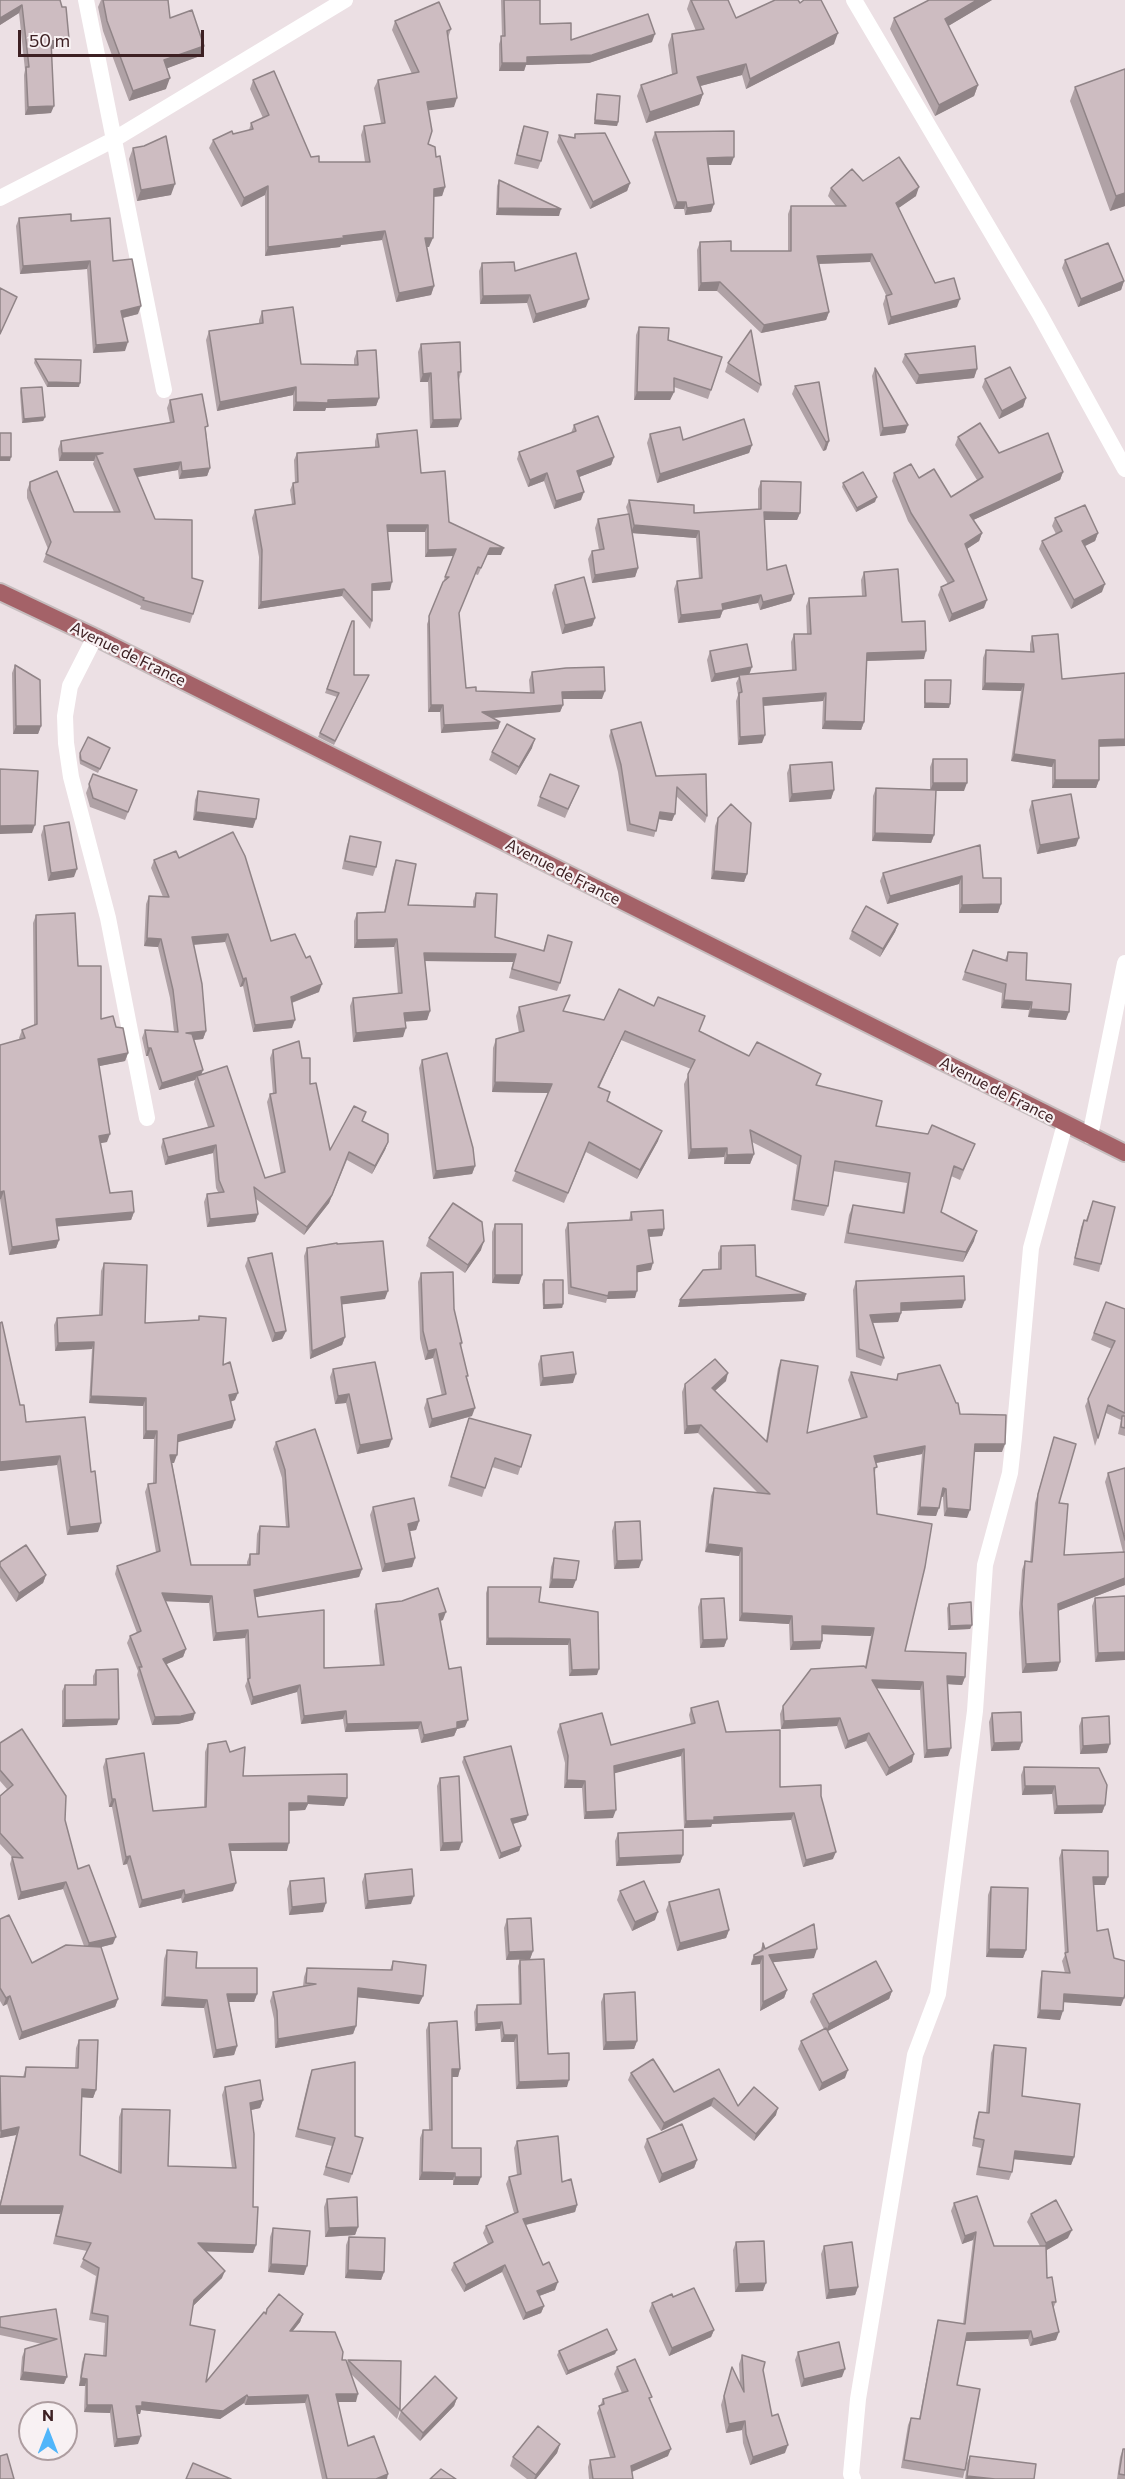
<!DOCTYPE html>
<style>
body{margin:0}
#map{position:relative;width:1125px;height:2479px;overflow:hidden;background:#ece0e4;font-family:Commissioner,sans-serif}
canvas{display:block}
.north{position:absolute;left:18px;top:2401px;width:60px;height:60px;box-sizing:border-box;background:#f8f1f3;border:2px solid #ad9da0;border-radius:50%;rotate:0deg;font-size:16px;font-weight:700;line-height:24px;text-align:center;color:#3d2023}
.north::after{content:'';display:block;margin:auto;width:21px;height:27px;background:#50b5fa;clip-path:polygon(50% 0,100% 100%,50% 72%,0 100%)}
.scale{position:absolute;left:18px;top:30px;width:186px;height:27px;box-sizing:border-box;border:3px solid #3d2023;border-top:0;padding-left:8px;font-size:18px;line-height:21px;white-space:nowrap;color:#3d2023;-webkit-text-stroke:4px #f8f1f3;paint-order:stroke}
</style>
<div id="map">
<canvas width="1125" height="2479"></canvas>
<div class="north">N</div>
<div class="scale">50 m</div>
</div>
<script>
const ctx = document.querySelector('canvas').getContext('2d');
ctx.lineJoin = 'round';
function stroke(path, color, width, dash) {
  ctx.strokeStyle = color;
  ctx.lineWidth = width;
  ctx.lineCap = dash ? 'butt' : 'round';
  ctx.setLineDash(dash || []);
  ctx.stroke(path);
}
function paint(path, color) {
  ctx.fillStyle = color;
  ctx.fill(path, 'evenodd');
}
function label(font, color, halo, rows, align = 'center') {
  ctx.font = font + ' Commissioner,sans-serif';
  ctx.lineWidth = 4.5;
  ctx.setLineDash([]);
  ctx.textBaseline = 'middle';
  ctx.strokeStyle = halo;
  ctx.fillStyle = color;
  for (const [text, x, y, turn = 0] of rows) {
    ctx.save();
    ctx.translate(x, y);
    ctx.rotate((+turn || 0) * Math.PI / 180);
    ctx.textAlign = isNaN(turn) ? turn : align;
    if (halo) ctx.strokeText(text, 0, 0);
    ctx.fillText(text, 0, 0);
    ctx.restore();
  }
}
const primary = new Path2D(`
 M0,592L95,637L1125,1153`);
stroke(primary, '#c5bcbd', 20);
stroke(new Path2D(`
 M86,0L164,390
 M0,198L113,140L345,0
 M95,637L70,686L65,716L66,743L71,777L108,918L147,1118
 M853,2479L851,2474L858,2399L915,2055L938,1994L975,1711L985,1565L1010,1473L1014,1437L1031,1248L1065,1124`), '#fff', 16);
stroke(new Path2D(`
 M854,0L1039,313L1125,469
 M1090,1136L1125,963`), '#fff', 16);
stroke(primary, '#a46268', 16);
paint(new Path2D(`
 M0,0H60L69,39L67,47L52,49L51,113L25,115L24,75L25,70L19,13L0,25Z
 M101,0H168L170,18L204,46L200,56L167,68L166,89L129,101L103,31L98,7Z
 M501,0H540V24L571,40L652,42L589,63L526,65L524,71H499V44L502,36Z
 M690,0H728L736,18L834,44L746,89L742,75L700,86L703,94L699,105L646,123L637,96L641,85L672,74L668,45L672,34L696,31L687,9Z
 M992,0L948,26L978,85L974,96L935,116L890,29L894,18Z
 M395,21L451,29L448,38L454,107L428,110V144L436,157L445,187L442,196L434,197L429,247H427L434,286L431,295L396,302L382,240L341,245L340,247L265,256V195L241,207L209,148L213,140L249,130L251,123L263,118L250,89L253,80L311,157L319,162H365L361,135L364,126L381,123L374,88L378,80L412,74L392,30Z
 M1075,87L1125,206L1110,211L1070,101Z
 M597,94L618,122L617,126L594,124L596,99Z
 M524,126L541,161L538,169L514,164L521,134Z
 M655,132L731,165H708L714,204L711,212L685,215L684,209H674L652,140Z
 M575,134L630,183L627,191L590,209L557,142L559,135L574,138Z
 M133,148L171,195L137,201L129,159Z
 M499,180L559,216L496,215L497,186Z
 M863,181L916,196L898,208L935,283L957,307L888,325L883,304L886,295L870,262L819,264L829,312L826,320L761,333L717,291H698L697,250L700,242L731,251H788V214L791,206H836L828,196L831,188Z
 M19,218L71,221L113,261L138,314L123,318L125,351L93,353L87,269L20,274L16,226Z
 M1065,260L1124,281L1121,290L1078,307L1062,268Z
 M482,263L515,271L586,307L533,323L527,303L480,304L479,271Z
 M262,311L301,364L354,365V359L357,351L379,398L376,406L326,408L325,411H293V395L217,411L206,340L209,331L259,324V320Z
 M639,327L668,340L722,357L708,399L674,387V392L670,400H634L636,335Z
 M421,344L461,372L459,380L458,427L430,428L428,382H420L418,352Z
 M905,354L977,369L974,378L916,384L902,362Z
 M35,359L79,387H47L34,363Z
 M728,363L761,385L758,393L725,372Z
 M875,368L908,425L905,433L880,436L872,376Z
 M985,379L1026,398L1023,407L999,419L982,387Z
 M795,386L829,441L826,450L823,451L792,394Z
 M21,388L45,417L43,421L22,423L20,392Z
 M170,400L206,431L210,468L207,476L179,479L178,470L137,477L155,519L192,578L193,614L190,623L140,609L141,606L43,562L48,549L27,498V490L30,482L74,512H114L93,464L94,461H59L58,449L61,441L170,423L167,408Z
 M574,425L614,457L611,465L579,477L581,500L554,509L544,481L528,487L517,459L519,452L571,433Z
 M377,434L421,473L449,522L501,555H487L478,575L475,574L459,613L466,688L476,691L530,693L529,680L532,672L602,699H563V705L560,712L493,718L500,722L498,729L441,733L440,712H428L427,624L453,556L425,557V532H388L390,590L372,591V621L370,629L342,596L258,609L259,557L252,518L255,510L292,504L290,490L293,483H295L294,460L297,453L375,447V441Z
 M650,434L683,440L752,445L749,453L657,483L647,443Z
 M958,437L999,453L1063,472L1060,480L973,520L982,533L979,541L967,549L984,608L949,622L938,595L941,587L948,584L908,521L892,481L894,473L919,478L951,497L977,480L955,445Z
 M761,481L800,513L797,520H764L767,570L791,601L760,610L758,603L723,610L720,618L678,623L674,589L677,581L699,579L696,538L632,533L638,568L635,577L592,583L588,559L592,551L599,550L595,528L598,519L628,514L626,507L629,500L694,513L758,509V489Z
 M843,483L875,502L856,512L842,487Z
 M1055,518L1098,533L1095,541L1085,546L1102,592L1071,609L1039,549L1042,541L1056,534L1052,526Z
 M864,572L902,622L924,659L867,661L864,722L861,730L822,729L823,701L764,706L762,743L738,745L736,701L738,695L736,683L739,677L711,682L707,660L710,651L749,675L792,671L791,642L794,634H807L806,606L809,598L862,596L861,580Z
 M555,585L595,618L592,626L562,634L552,593Z
 M352,621L354,675H369L334,745L318,737L337,697L325,693Z
 M1032,636L1062,679L1099,747V780L1096,788H1052V767L1011,761L1021,691L982,690L983,658L986,650L1030,651V644Z
 M15,665L41,726L38,734H13L12,673Z
 M925,680L950,704L949,708H924V684Z
 M611,730L656,776L706,774L707,816L705,823L676,796L672,821L659,819L654,837L627,831L618,772L609,736Z
 M110,748L98,773L80,764L79,757L80,753Z
 M532,748L516,775L489,760L492,752Z
 M933,759L964,791H936L934,835L931,843L872,841L873,796L876,788L930,789V767Z
 M790,765L834,790L831,799L789,802L787,773Z
 M93,774L137,790L125,820L90,807L86,793Z
 M579,786L565,818L537,806L540,797Z
 M198,791L253,828L193,820L195,800Z
 M1032,801L1076,846L1037,854L1029,810Z
 M718,818L747,874L744,882L711,879L715,826Z
 M44,826L74,877L48,881L41,835Z
 M350,836L376,867L373,876L342,869L347,845Z
 M179,858L271,941L319,992L292,1003V1028L253,1032L243,986L240,987L225,942L194,945L206,1031L203,1039L194,1040L203,1070L201,1074L265,1178L281,1174L267,1102L270,1094H273L270,1058L273,1050L302,1058L330,1150L362,1121L388,1142L385,1150L372,1174L347,1160L329,1203L304,1235L256,1199L258,1214L255,1222L207,1227L204,1202L207,1194L218,1192L216,1188L213,1153L165,1165L161,1147L163,1139L208,1127L194,1084L195,1080L159,1090L148,1056H146L142,1038L145,1030L174,1032L170,998L158,947L144,946L146,904L149,896L163,897L151,868L154,860Z
 M396,860L408,905L473,907V901L476,893L495,937L543,951L548,935L560,983L557,991L509,978L513,962L425,961L430,1011L427,1020L405,1021L403,1037L353,1042L350,1006L353,998L398,994L394,947L354,948V921L357,913L384,912L393,868Z
 M883,873L983,878L1001,904L998,913H959V884L887,904L880,881Z
 M36,915L78,966L101,1019L116,1027L128,1053L125,1061L99,1066L107,1142L100,1143L110,1193L134,1212L131,1220L57,1226L59,1240L56,1248L9,1255L0,1199V1045L20,1040L19,1038L22,1030L34,1025L33,923Z
 M898,924L895,932L880,957L849,939L852,931Z
 M973,950L1005,960L1008,952L1026,980L1066,1020L1028,1017L1029,1010L1001,1008L1002,993L962,980Z
 M519,1007L564,1011L604,1020L700,1031L749,1056L817,1085L876,1126L971,1154L960,1180L951,1176L941,1212L974,1241L963,1262L844,1243L849,1215L853,1205L902,1213L907,1183L833,1171L828,1206L824,1216L791,1210L797,1165L752,1142L754,1154L750,1164H724V1157L688,1159L684,1084L691,1069L621,1040L599,1088L607,1101L658,1141L637,1179L586,1152L564,1203L512,1181L548,1093L492,1092L493,1048L496,1039L519,1033L516,1016Z
 M422,1060L475,1166L472,1174L433,1179L419,1068Z
 M1093,1201L1101,1264L1099,1272L1073,1265L1081,1227L1084,1220H1086Z
 M631,1212L664,1229L662,1236L649,1237L651,1270L637,1272L635,1298L607,1299L606,1303L568,1294L565,1230L568,1223L629,1220Z
 M495,1224L522,1275L519,1284L492,1283V1232Z
 M429,1238L481,1250L465,1273L426,1246Z
 M337,1244L385,1299L342,1304L345,1337L342,1345L310,1359L304,1256L307,1248Z
 M721,1246L756,1276L806,1294L804,1301L678,1307L718,1269V1253Z
 M248,1258L286,1331L282,1339L272,1342L245,1266Z
 M104,1263L145,1323L198,1321L199,1316L223,1365L235,1400L230,1402L232,1428L177,1442L174,1463H172L191,1565H247V1562L250,1554H256L257,1534L260,1526L286,1527L282,1478L273,1449L276,1442L362,1569L359,1577L255,1597L258,1617L324,1668L380,1666L374,1611L376,1604L443,1620L440,1621L449,1669L465,1727L457,1729L454,1736L421,1743L418,1729L345,1732L343,1719L301,1724L297,1692L251,1705L245,1686L247,1681L245,1638L213,1641L209,1603L165,1601L186,1649L183,1657L166,1664L193,1720L178,1724L152,1725L137,1675L138,1671L127,1643L130,1636L137,1633L115,1574L117,1566L156,1552L145,1492L148,1484L153,1483L154,1439H143V1406L89,1403L92,1349L55,1351L54,1325L57,1318L99,1315L101,1271Z
 M421,1273L454,1309L462,1343L461,1346L467,1379L472,1416L429,1428L424,1408L427,1399L442,1396L433,1358L425,1360L420,1339L418,1282Z
 M544,1280L563,1304L562,1308L543,1309L542,1284Z
 M856,1281L962,1308L901,1311V1313L898,1322L872,1323L884,1358L881,1366L856,1357L853,1290Z
 M1106,1302L1125,1309V1436L1118,1434L1121,1420L1106,1413L1095,1446L1085,1406L1112,1349L1091,1340Z
 M541,1356L573,1383L540,1386L538,1364Z
 M781,1360L807,1433L861,1419L848,1380L851,1372L896,1380L898,1374L960,1414L1002,1452H974L967,1518L944,1516L943,1497L941,1496L936,1516L917,1515L922,1454L876,1463L875,1473L877,1514L905,1651L965,1677L962,1685L948,1684V1756L924,1758L920,1690L877,1688L912,1762L886,1776L866,1741L845,1749L837,1726L781,1729L780,1714L783,1706L865,1667L871,1636L822,1634V1641L820,1649L790,1650L789,1624L739,1621V1556L705,1552L711,1496L714,1488L758,1493L698,1433L684,1434L682,1392L685,1384L726,1381L715,1391L766,1441L778,1368Z
 M333,1369L389,1447L357,1454L346,1403L335,1404L330,1377Z
 M20,1405L26,1422L85,1417L98,1532L67,1535L57,1465L0,1471Z
 M466,1426L531,1435L518,1475L492,1467L482,1497L448,1486Z
 M1054,1437L1064,1555L1123,1552L1105,1482L1108,1473L1125,1468V1585L1058,1611L1060,1662L1057,1671L1022,1673L1019,1613L1022,1570L1025,1561L1030,1562L1035,1503Z
 M373,1507L419,1521L416,1530L410,1531L415,1558L412,1567L382,1572L370,1515Z
 M615,1522L639,1568L614,1569L612,1531Z
 M554,1558L573,1588H549L551,1567Z
 M0,1562L46,1575L43,1583L16,1602L0,1578Z
 M488,1587L539,1602L598,1612L597,1675L569,1676L568,1645H486V1593Z
 M1125,1596L1095,1662L1092,1606L1095,1598Z
 M701,1599L727,1639L724,1647L700,1648L698,1607Z
 M949,1604L972,1625L970,1629L948,1630L947,1608Z
 M96,1670L117,1725L62,1727V1691L65,1685H93V1676Z
 M691,1708L726,1732L780,1787L821,1796L833,1859L803,1867L791,1820L712,1824L711,1827L684,1828L681,1756L614,1773L613,1818L584,1819L582,1788H564L565,1763L557,1732L560,1724L611,1745L691,1724L689,1715Z
 M992,1713L1022,1742L1019,1750L991,1751L989,1722Z
 M1082,1718L1107,1753L1080,1754L1079,1726Z
 M0,1743L65,1820L78,1869L113,1944L101,1947L118,1999L115,2007L19,2040L7,2004L3,2006L0,2001V1919L32,1963L84,1946L63,1889L18,1900L10,1864L12,1857L0,1844V1796L7,1789L0,1781Z
 M208,1744L230,1752L243,1776L344,1806L308,1804L305,1810L289,1811L287,1851H231L233,1891L182,1903L181,1898L139,1908L127,1864L123,1865L112,1807H109L103,1767L106,1759L153,1811L204,1808L205,1752Z
 M464,1757L526,1820L513,1824L521,1846L519,1851L499,1859L462,1762Z
 M1024,1767L1105,1805L1102,1813L1054,1814L1052,1794L1022,1795L1021,1775Z
 M440,1778L459,1850L440,1851L437,1786Z
 M618,1833L683,1855L680,1863L616,1866L615,1841Z
 M1062,1850L1105,1885H1094L1097,1931L1121,2006L1063,2002L1060,2020L1037,2018L1040,1980L1042,1971L1065,1973L1062,1961L1065,1955L1059,1858Z
 M365,1874L411,1904L365,1909L362,1882Z
 M290,1881L323,1912L289,1915L287,1889Z
 M991,1887L1026,1950L1023,1958L986,1957L988,1895Z
 M620,1891L655,1920L632,1931L617,1900Z
 M669,1902L729,1930L726,1938L677,1951L666,1910Z
 M507,1919L533,1951L530,1959L506,1960L504,1928Z
 M763,1943L765,1949L814,1958L773,1962L787,1990L784,1998L760,2011V1964L751,1965V1963L754,1955L760,1952Z
 M167,1950L196,1968L257,1994L254,2002H229L237,2046L234,2055L213,2058L204,2008L161,2006L164,1959Z
 M520,1960L548,2054L567,2087L516,2089L514,2042H501L500,2029L475,2031L474,2012L477,2005L519,2004L518,1966Z
 M393,1961L423,1996L419,2004L357,1997L356,2026L353,2034L275,2048L274,2019L270,2001L273,1992L303,1986L304,1977L307,1968L390,1970Z
 M892,1991L889,1999L828,2031L845,2078L819,2091L798,2049L801,2041L824,2029L810,2002L813,1994Z
 M604,1994L637,2041L634,2049L603,2050L601,2002Z
 M429,2023L460,2069L458,2077H452V2148L478,2185H453V2180H419L420,2138L423,2130H429L426,2030Z
 M79,2040L96,2090L93,2098L82,2097L80,2155L118,2171L119,2117L122,2109L168,2166L232,2168L222,2095L225,2087L263,2100L260,2108L251,2110L253,2207L256,2245L253,2253L206,2251L222,2278L193,2306L190,2325L206,2382L265,2313L267,2309L303,2314L300,2322L293,2331L347,2363L348,2360L400,2410L397,2419L351,2374L356,2402H338L348,2446L387,2479H322L305,2403L245,2405L244,2403L220,2419L141,2410L140,2414H138V2444L114,2447L110,2413L84,2412L85,2386H79L82,2362L85,2354L103,2356L105,2323L89,2320L96,2276L80,2267L87,2251L53,2244L60,2214H0V2203L16,2135L0,2138V2076L23,2077L26,2067L75,2068L76,2048Z
 M994,2045L1022,2096L1074,2157L1071,2165L1014,2159L1012,2172L1009,2180L976,2175L981,2148L972,2146L976,2120L979,2112L986,2113L991,2053Z
 M719,2069L738,2106L776,2115L754,2141L711,2106L661,2131L628,2080L631,2073L674,2092Z
 M312,2070L352,2174L349,2183L323,2175L332,2146L295,2137L309,2078Z
 M647,2139L697,2160L694,2168L659,2183L644,2147Z
 M517,2141L562,2182L577,2205L575,2212L526,2225L543,2265L555,2290L539,2296L544,2306L541,2313L523,2320L502,2272L464,2292L451,2270L454,2263L488,2244L483,2233L486,2226L514,2213L506,2184L509,2177L517,2175L514,2148Z
 M327,2199L358,2227L355,2235L325,2237L324,2207Z
 M954,2203L994,2246H1040L1027,2222L1031,2214L1068,2238L1047,2250V2278L1056,2302L1053,2309L1056,2340L1030,2346L1028,2339L965,2341L957,2385L965,2470L963,2478L901,2468L908,2425L911,2418L919,2419L936,2328L938,2320L963,2324L973,2240L962,2244L951,2211Z
 M273,2228L304,2275L268,2272L270,2237Z
 M349,2237L384,2272L381,2280L345,2278L346,2245Z
 M736,2242L763,2291L735,2292L733,2250Z
 M824,2246L858,2287L855,2295L826,2299L821,2254Z
 M673,2297L714,2330L711,2337L669,2356L649,2311L652,2303Z
 M56,2309L64,2384L20,2380L22,2357L25,2349L42,2344L0,2335V2317Z
 M559,2351L615,2354L566,2375L557,2355Z
 M798,2352L842,2377L801,2387L795,2360Z
 M742,2355L763,2370L772,2416L785,2453L750,2465L743,2443L742,2430L726,2433L721,2405L732,2367L740,2384L739,2364Z
 M617,2367L650,2402L668,2456L632,2472L633,2479H589L588,2467L590,2460L610,2457L597,2413L603,2399L622,2393L614,2374Z
 M457,2398L454,2406L420,2441L398,2419L401,2411Z
 M560,2444L557,2453L536,2479H527L510,2466L513,2457Z
 M1123,2449H1125V2479H1117L1120,2457Z
 M970,2456L1034,2479H965L967,2463Z`), '#b0a2a6');
paint(new Path2D(`
 M977,0H992L940,31L945,19Z
 M22,5L19,13L0,25V18Z
 M838,33L834,44L746,89L750,79Z
 M655,34L652,42L589,63L526,65L524,71H499L502,63L527,57Z
 M69,39L67,47L49,49L51,41Z
 M204,46L200,56L160,71L164,60Z
 M746,64L742,75L693,88L697,77Z
 M170,78L166,89L129,101L133,91Z
 M978,85L974,96L935,116L939,105Z
 M703,94L699,105L646,123L650,112Z
 M457,98L454,107L424,111L427,102Z
 M54,106L51,113L25,115L28,107Z
 M595,120L618,122L617,126L594,124Z
 M734,157L731,165H704L707,158Z
 M630,183L627,191L590,209L593,202Z
 M175,184L171,195L137,201L141,190Z
 M268,186L265,195L241,207L244,198Z
 M445,187L442,196L431,197L434,189Z
 M919,187L916,196L893,212L896,203Z
 M1125,193V206L1110,211L1116,196Z
 M677,202H686L684,209H674Z
 M714,204L711,212L685,215L687,208Z
 M498,208L561,209L559,216L496,215Z
 M385,231L382,240L341,245L340,247L265,256L268,247L343,236Z
 M425,238H433L429,247H422Z
 M872,254L870,262L814,264L817,256Z
 M90,261L87,269L20,274L23,266Z
 M1124,281L1121,290L1078,307L1081,299Z
 M720,282L717,291H698L701,283Z
 M434,286L431,295L396,302L399,293Z
 M530,295L527,303L480,304L483,296Z
 M589,299L586,307L533,323L536,314Z
 M960,299L957,307L888,325L891,317Z
 M141,306L138,314L118,319L121,311Z
 M829,312L826,320L761,333L764,325Z
 M128,342L125,351L93,353L96,345Z
 M977,369L974,378L916,384L919,375Z
 M431,373L428,382H420L423,374Z
 M48,382L80,383L79,387H47Z
 M296,387L293,395L217,411L220,402Z
 M637,392H674L670,400H634Z
 M379,398L376,406L326,408L325,411H293L296,402Z
 M1026,398L1023,407L999,419L1002,411Z
 M45,417L43,421L22,423L24,419Z
 M461,419L458,427L430,428L433,420Z
 M908,425L905,433L880,436L883,428Z
 M829,441L826,450L823,451L826,442Z
 M752,445L749,453L657,483L660,474Z
 M62,453H103L96,455L94,461H59Z
 M0,457H11L10,461H0Z
 M614,457L611,465L574,479L577,471Z
 M181,462L178,470L131,478L134,469Z
 M210,468L207,476L179,479L182,471Z
 M1063,472L1060,480L967,523L970,515Z
 M547,473L544,481L528,487L530,480Z
 M584,492L581,500L554,509L556,501Z
 M877,497L875,502L856,512L857,508Z
 M764,512L800,513L797,520H761Z
 M387,525H428L425,532H385Z
 M634,525L699,531L696,538L631,533Z
 M982,533L979,541L962,552L965,544Z
 M1098,533L1095,541L1079,549L1082,541Z
 M490,548H504L501,555H487L478,575Z
 M456,549L453,556L425,557L428,550Z
 M638,568L635,577L592,583L595,575Z
 M392,582L390,590L370,591L372,584Z
 M1105,584L1102,592L1071,609L1074,600Z
 M344,589L342,596L258,609L261,602Z
 M794,594L791,601L760,610L763,602Z
 M761,595L758,603L723,610L720,618L678,623L681,615L722,604Z
 M987,600L984,608L949,622L952,614Z
 M595,618L592,626L562,634L565,625Z
 M926,651L924,659L864,661L867,653Z
 M752,667L749,675L711,682L715,674Z
 M985,683L1024,684L1021,691L982,690Z
 M605,691L602,699H559L562,692Z
 M826,693L823,701L761,706L763,698Z
 M925,703L950,704L949,708H924Z
 M431,705H443L440,712H428Z
 M563,705L560,712L479,719L482,712Z
 M825,721L864,722L861,730L822,729Z
 M500,722L498,729L441,733L444,725Z
 M16,726H41L38,734H13Z
 M765,735L762,743L738,745L740,737Z
 M535,739L532,748L516,775L519,767Z
 M1125,739V746L1096,747L1099,740Z
 M1014,754L1055,760L1052,767L1011,761Z
 M1055,780H1099L1096,788H1052Z
 M933,783H967L964,791H930Z
 M834,790L831,799L789,802L792,794Z
 M196,812L256,819L253,828L193,820Z
 M660,812L675,814L672,821L658,819Z
 M35,825L32,833L0,834V826Z
 M875,833L934,835L931,843L872,841Z
 M1079,838L1076,846L1037,854L1040,845Z
 M77,869L74,877L48,881L51,873Z
 M714,871L747,874L744,882L711,879Z
 M962,876L959,884L887,904L890,896Z
 M1001,904L998,913H959L962,905Z
 M898,924L895,932L880,957L883,949Z
 M228,934L225,942L189,945L192,937Z
 M147,938L161,939L158,947L144,946Z
 M397,939L394,947L354,948L357,940Z
 M424,953L516,954L513,962L421,961Z
 M246,978L243,986L240,987L243,979Z
 M322,984L319,992L288,1004L291,997Z
 M1004,1000L1032,1002L1029,1010L1001,1008Z
 M1031,1009L1069,1012L1066,1020L1028,1017Z
 M430,1011L427,1020L401,1022L404,1013Z
 M295,1020L292,1028L253,1032L255,1025Z
 M406,1028L403,1037L353,1042L356,1033Z
 M206,1031L203,1039L183,1041L186,1033Z
 M625,1031L621,1040L594,1097L598,1087Z
 M148,1048H151L148,1056H146Z
 M128,1053L125,1061L95,1067L98,1059Z
 M203,1070L200,1078L197,1076L195,1080L159,1090L162,1083Z
 M495,1082L552,1084L549,1093L492,1092Z
 M662,1131L658,1141L637,1179L640,1170Z
 M110,1134L107,1142L96,1144L99,1136Z
 M388,1142L385,1150L372,1174L375,1166Z
 M216,1145L213,1153L165,1165L168,1157Z
 M727,1148L724,1157L688,1159L691,1149Z
 M349,1152L329,1203L304,1235L307,1227Z
 M754,1154L750,1164H724L727,1155Z
 M475,1166L472,1174L433,1179L436,1171Z
 M4,1191L1,1199H0V1192Z
 M134,1212L131,1220L53,1227L56,1219Z
 M258,1214L255,1222L207,1227L210,1219Z
 M664,1229L662,1236L646,1237L648,1230Z
 M977,1231L974,1241L963,1262L966,1252Z
 M59,1240L56,1248L9,1255L12,1247Z
 M484,1241L481,1250L465,1273L468,1265Z
 M653,1263L651,1270L634,1273L637,1266Z
 M495,1275H522L519,1284L492,1283Z
 M388,1291L385,1299L338,1305L341,1297Z
 M637,1291L635,1298L607,1299L609,1292Z
 M806,1294L804,1301L678,1307L680,1300Z
 M965,1300L962,1308L898,1311L901,1303Z
 M563,1304L562,1308L543,1309L544,1305Z
 M901,1313L898,1322L867,1323L870,1315Z
 M286,1331L282,1339L272,1342L275,1333Z
 M345,1337L342,1345L310,1359L312,1351Z
 M94,1342L92,1349L55,1351L58,1343Z
 M436,1349L433,1358L425,1360L428,1351Z
 M728,1373L726,1381L709,1396L712,1388Z
 M576,1374L573,1383L540,1386L543,1378Z
 M238,1393L235,1400L226,1403L229,1395Z
 M349,1394L346,1403L335,1404L338,1396Z
 M91,1396L146,1398L143,1406L89,1403Z
 M475,1408L472,1416L429,1428L432,1419Z
 M235,1420L232,1428L175,1443L178,1435Z
 M701,1425L698,1433L684,1434L687,1426Z
 M146,1431H157L154,1439H143Z
 M392,1439L389,1447L357,1454L360,1445Z
 M975,1444H1005L1002,1452H972Z
 M925,1446L922,1454L871,1464L874,1456Z
 M170,1455H177L174,1463H168Z
 M60,1456L57,1465L0,1471V1462Z
 M943,1488L946,1489L943,1497L940,1496Z
 M920,1507L939,1508L936,1516L917,1515Z
 M947,1508L970,1510L967,1518L944,1516Z
 M419,1521L416,1530L405,1532L408,1524Z
 M101,1523L98,1532L67,1535L70,1527Z
 M708,1544L742,1548L739,1556L705,1552Z
 M415,1558L412,1567L382,1572L385,1564Z
 M642,1560L639,1568L614,1569L617,1561Z
 M362,1569L359,1577L252,1598L254,1590Z
 M46,1575L43,1583L16,1602L19,1593Z
 M1125,1578V1585L1055,1612L1058,1604Z
 M552,1579L576,1580L573,1588H549Z
 M162,1593L212,1596L209,1603L159,1601Z
 M446,1612L443,1620L436,1622L439,1614Z
 M742,1613L792,1616L789,1624L739,1621Z
 M972,1625L970,1629L948,1630L950,1626Z
 M822,1626L874,1628L871,1636L819,1634Z
 M248,1630L245,1638L213,1641L216,1633Z
 M488,1638L570,1639L568,1645H486Z
 M727,1639L724,1647L700,1648L703,1640Z
 M822,1641L820,1649L790,1650L793,1642Z
 M186,1649L183,1657L160,1667L163,1659Z
 M1125,1652V1660L1095,1662L1098,1653Z
 M1060,1662L1057,1671L1022,1673L1026,1664Z
 M599,1669L597,1675L569,1676L572,1670Z
 M947,1676L965,1677L962,1685L945,1684Z
 M872,1680L923,1682L920,1690L869,1688Z
 M300,1685L297,1692L251,1705L253,1697Z
 M346,1711L343,1719L301,1724L304,1716Z
 M195,1713L193,1720L178,1724L152,1725L155,1717Z
 M840,1718L837,1726L781,1729L784,1721Z
 M119,1719L117,1725L62,1727L65,1720Z
 M468,1720L465,1727L457,1729L454,1736L421,1743L424,1735L457,1722Z
 M421,1722L418,1729L345,1732L347,1724Z
 M869,1733L866,1741L845,1749L848,1741Z
 M1022,1742L1019,1750L991,1751L994,1743Z
 M1110,1744L1107,1753L1080,1754L1083,1746Z
 M951,1748L948,1756L924,1758L927,1750Z
 M684,1749L681,1756L612,1774L614,1766Z
 M914,1754L912,1762L886,1776L889,1768Z
 M567,1780L585,1781L582,1788H564Z
 M1025,1786H1055L1052,1794L1022,1795Z
 M308,1796L347,1798L344,1806L308,1804L305,1810L286,1811L289,1803Z
 M112,1799H115L112,1807H109Z
 M1105,1805L1102,1813L1054,1814L1057,1806Z
 M616,1810L613,1818L584,1819L586,1812Z
 M794,1813L791,1820L712,1824L711,1827L684,1828L686,1821L714,1817Z
 M528,1815L526,1820L509,1825L511,1819Z
 M462,1842L459,1850L440,1851L443,1843Z
 M289,1843L287,1851H226L229,1844Z
 M521,1846L519,1851L499,1859L501,1853Z
 M836,1852L833,1859L803,1867L806,1860Z
 M683,1855L680,1863L616,1866L619,1858Z
 M130,1856L127,1864L123,1865L126,1857Z
 M1093,1877H1108L1105,1885H1090Z
 M66,1882L63,1889L18,1900L21,1892Z
 M236,1883L233,1891L182,1903L185,1895Z
 M184,1890L181,1898L139,1908L142,1900Z
 M414,1896L411,1904L365,1909L368,1901Z
 M326,1903L323,1912L289,1915L292,1907Z
 M658,1912L655,1920L632,1931L635,1922Z
 M729,1930L726,1938L677,1951L680,1943Z
 M116,1937L113,1944L86,1951L89,1943Z
 M817,1949L814,1958L766,1963L769,1955Z
 M989,1949L1026,1950L1023,1958L986,1957Z
 M533,1951L530,1959L506,1960L509,1952Z
 M763,1956L760,1964L751,1965L754,1957Z
 M358,1988L423,1996L419,2004L355,1997Z
 M787,1990L784,1998L760,2011L763,2002Z
 M892,1991L889,1999L826,2032L829,2024Z
 M227,1994H257L254,2002H224Z
 M1064,1994L1124,1998L1121,2006L1061,2002Z
 M10,1996L7,2004L3,2006L6,1998Z
 M165,1997L207,2000L204,2008L161,2006Z
 M118,1999L115,2007L19,2040L22,2032Z
 M1040,2010L1063,2011L1060,2020L1037,2018Z
 M502,2022L500,2029L475,2031L477,2024Z
 M356,2026L353,2034L275,2048L278,2039Z
 M504,2035H517L514,2042H501Z
 M637,2041L634,2049L603,2050L606,2042Z
 M237,2046L234,2055L213,2058L216,2050Z
 M452,2069H460L458,2077H449Z
 M848,2070L845,2078L819,2091L822,2083Z
 M569,2080L567,2087L516,2089L519,2082Z
 M82,2089L96,2090L93,2098L79,2097Z
 M714,2098L711,2106L661,2131L664,2123Z
 M263,2100L260,2108L247,2111L250,2103Z
 M778,2108L776,2115L754,2141L756,2134Z
 M19,2127L16,2135L0,2138L1,2131Z
 M1015,2151L1074,2157L1071,2165L1012,2159Z
 M697,2160L694,2168L659,2183L662,2174Z
 M422,2172L455,2173L453,2180H419Z
 M455,2177H481L478,2185H453Z
 M577,2205L575,2212L521,2226L523,2219Z
 M0,2206H63L60,2214H0Z
 M358,2227L355,2235L325,2237L329,2228Z
 M1072,2230L1068,2238L1043,2252L1046,2243Z
 M976,2232L973,2240L962,2244L965,2236Z
 M198,2243L256,2245L253,2253L195,2251Z
 M271,2264L307,2266L304,2275L268,2272Z
 M505,2265L502,2272L464,2292L466,2285Z
 M348,2270L384,2272L381,2280L345,2278Z
 M225,2271L222,2278L191,2308L194,2300Z
 M558,2282L555,2290L534,2298L537,2291Z
 M766,2283L763,2291L735,2292L739,2284Z
 M858,2287L855,2295L826,2299L829,2290Z
 M544,2306L541,2313L523,2320L526,2313Z
 M303,2314L300,2322L287,2338L290,2331Z
 M714,2330L711,2337L669,2356L672,2348Z
 M1031,2331L1028,2339L964,2341L967,2333Z
 M1059,2332L1056,2340L1030,2346L1033,2339Z
 M617,2350L615,2354L566,2375L568,2371Z
 M845,2369L842,2377L801,2387L804,2379Z
 M23,2372L67,2377L64,2384L20,2380Z
 M81,2378L87,2379L85,2386H79Z
 M336,2394H358L356,2402H334Z
 M247,2395L244,2403L220,2419L141,2410L140,2414H134L136,2406L142,2402Z
 M308,2395L305,2403L245,2405L248,2397Z
 M457,2398L454,2406L420,2441L423,2433Z
 M87,2405H112L110,2413L84,2412Z
 M745,2421L742,2430L726,2433L729,2424Z
 M141,2436L138,2444L114,2447L117,2439Z
 M560,2444L557,2453L536,2479H534L536,2475Z
 M788,2445L785,2453L750,2465L753,2457Z
 M671,2449L668,2456L629,2473L631,2466Z
 M388,2474L387,2479H376Z
 M967,2476L995,2479H966Z`), '#908487');
const building = new Path2D(`
 M0,0H60L62,7H66L69,39L51,41L54,106L28,107L26,67H29L22,5L0,18Z
 M103,0H168L170,18L192,10L204,46L164,60L170,78L133,91L107,21Z
 M504,0H540V24L571,23V40L648,14L655,34L592,55L527,57V63H502L501,36H505Z
 M691,0H728L736,18L775,0H798L800,3L804,0H821L838,33L750,79L746,64L697,77L703,94L650,112L641,85L677,73L672,34L704,29Z
 M929,0H977L945,19L978,85L939,105L894,18Z
 M439,2L451,29L447,31L457,98L427,102L432,131L428,144L435,147L436,157L440,156L445,187L434,189L433,238H425L434,286L399,293L385,231L343,236L344,238L268,247V186L244,198L213,140L232,131L233,134L253,129L251,123L269,115L253,80L274,71L311,157L319,156V162H370L364,126L385,123L378,80L419,72L395,21Z
 M1125,69V193L1116,196L1075,87Z
 M597,94L620,96L618,122L595,120Z
 M524,126L548,132L541,161L517,155Z
 M734,131V157L707,158L714,204L687,208L686,202H677L655,132Z
 M605,133L630,183L593,202L559,135L575,138V134Z
 M166,136L175,184L141,190L133,148L144,146Z
 M899,157L919,187L896,203L935,283L954,278L960,299L891,317L886,296L892,294L872,254L817,256L829,312L764,325L720,282L701,283L700,242L731,241V251H791V206H846L831,188L852,169L863,181Z
 M499,180L561,209L498,208Z
 M71,214V221L110,218L113,261L132,259L141,306L121,311L128,342L96,345L90,261L23,266L19,218Z
 M1108,243L1124,281L1081,299L1065,260Z
 M576,253L589,299L536,314L530,295L483,296L482,263L514,262L515,271Z
 M0,288L17,297L0,334Z
 M293,307L301,364L358,365L357,351L376,350L379,398L328,400V403L296,402V387L220,402L209,331L263,323L262,311Z
 M639,327L669,328L668,340L722,357L711,390L674,378V392H637Z
 M751,330L761,385L728,363Z
 M460,342L461,372H458L461,419L433,420L431,373L423,374L421,344Z
 M975,346L977,369L919,375L905,354Z
 M35,359L81,360L80,383L48,382Z
 M1010,367L1026,398L1002,411L985,379Z
 M875,368L908,425L883,428Z
 M819,382L829,441L826,442L795,386Z
 M42,387L45,417L24,419L21,388Z
 M202,394L208,426L205,427L210,468L182,471L181,462L134,469L155,519L192,520V578L203,581L193,614L143,600L144,598L46,554L51,542L30,490V482L57,471L74,512H120L96,455L103,453H62L61,441L174,422L170,400Z
 M598,416L614,457L577,471L584,492L556,501L547,473L530,480L519,452L576,431L574,425Z
 M744,419L752,445L660,474L650,434L680,427L683,440Z
 M980,423L999,453L1048,433L1063,472L970,515L982,533L965,544L987,600L952,614L941,587L954,581L911,513L894,473L911,464L919,478L934,469L951,497L983,477L958,437Z
 M417,430L421,473L445,471L449,522L504,548H490L481,568L478,567L459,613L466,688L476,687V691L534,693L532,672L566,668L604,667L605,691L562,692L563,705L482,712L500,722L444,725L443,705H431L429,616L443,582L449,577H445L456,549L428,550V525H387L392,582L372,584V621L344,589L261,602L262,550L255,510L295,504L293,483L298,482L297,453L379,447L377,434Z
 M0,433H11V457H0Z
 M863,472L877,497L857,508L843,483Z
 M761,481L801,482L800,513L764,512L767,570L786,565L794,594L763,602L761,595L722,604L723,610L681,615L677,581L702,578L699,531L634,525L629,500L694,505V513L761,509Z
 M1085,505L1098,533L1082,541L1105,584L1074,600L1042,541L1062,531L1055,518Z
 M629,514L638,568L595,575L592,551L604,549L598,519Z
 M898,569L902,622L925,621L926,651L867,653L864,722L825,721L826,693L763,698L765,735L740,737L739,693L742,692L739,675L796,670L794,634H811L809,598L866,596L864,572Z
 M584,577L595,618L565,625L555,585Z
 M352,621H354V675H369L335,741L320,733L339,693L327,689Z
 M1058,634L1062,679L1125,673V739L1099,740V780H1055V760L1014,754L1024,684L985,683L986,650L1034,652L1032,636Z
 M747,644L752,667L715,674L710,651Z
 M15,665L40,680L41,726H16Z
 M925,680H951L950,704L925,703Z
 M641,722L656,776L706,774L707,816L677,787L675,814L660,812L656,831L630,824L621,765L611,730Z
 M507,724L535,739L519,767L492,752Z
 M88,737L110,748L100,769L81,760L80,753Z
 M933,759H967V783H933Z
 M832,762L834,790L792,794L790,765Z
 M0,769L38,771L35,825L0,826Z
 M93,774L137,790L128,812L93,798L89,784Z
 M550,774L579,786L568,809L540,797Z
 M876,788L936,790L934,835L875,833Z
 M198,791L259,799L256,819L196,812Z
 M1071,794L1079,838L1040,845L1032,801Z
 M731,804L751,823L747,874L714,871L718,818Z
 M69,822L77,869L51,873L44,826Z
 M233,832L245,856L271,941L295,934L306,958L310,956L322,984L291,997L295,1020L255,1025L246,978L243,979L228,934L192,937L202,984L206,1031L186,1033L192,1034L203,1070L162,1083L151,1048H148L145,1030L178,1032L173,990L161,939L147,938L149,896L169,897L154,860L176,851L179,858Z
 M350,836L381,842L376,867L345,861Z
 M980,845L983,878H1001V904L962,905V876L890,896L883,873Z
 M396,860L416,864L408,905L475,907L476,893L497,894L495,937L544,951L548,935L572,942L560,983L512,969L516,954L424,953L430,1011L404,1013L406,1028L356,1033L353,998L402,993L397,939L357,940V913L385,912Z
 M866,906L898,924L883,949L852,931Z
 M75,913L78,966H101V1019L113,1016L116,1027L123,1028L128,1053L98,1059L110,1134L99,1136L110,1193L132,1191L134,1212L56,1219L59,1240L12,1247L4,1191L0,1192V1045L25,1038L22,1030L37,1024L36,915Z
 M973,950L1007,961L1008,952L1027,953L1026,980L1071,984L1069,1012L1031,1009L1032,1002L1004,1000L1006,984L965,972Z
 M619,989L654,1006L658,997L705,1016L699,1031L749,1056L757,1042L821,1074L816,1085L882,1101L876,1126L928,1134L932,1125L975,1144L963,1170L954,1166L941,1212L977,1231L966,1252L848,1233L853,1205L904,1213L910,1173L835,1161L828,1206L794,1200L801,1156L750,1130L754,1154L727,1155V1148L691,1149L688,1074L695,1060L625,1031L598,1087L610,1092L607,1101L662,1131L640,1170L589,1142L568,1193L515,1171L552,1084L495,1082L496,1039L524,1031L519,1007L570,995L563,1011L604,1020Z
 M299,1041L302,1058H310V1084L316,1083L330,1150L354,1106L366,1112L362,1121L388,1134V1142L375,1166L349,1152L332,1195L307,1227L254,1187L258,1214L210,1219L207,1194L224,1192L219,1180L216,1145L168,1157L163,1139L214,1126L197,1076L227,1066L265,1178L285,1172L270,1094L276,1093L273,1050Z
 M447,1053L473,1148L475,1166L436,1171L422,1060Z
 M1093,1201L1115,1207L1101,1264L1075,1258L1084,1220L1087,1221Z
 M453,1203L482,1222L484,1241L468,1265L429,1238Z
 M663,1210L664,1229L648,1230L653,1263L637,1266V1291L609,1292L608,1296L571,1287L568,1223L632,1220L631,1212Z
 M495,1224H522V1275H495Z
 M383,1241L388,1291L341,1297L345,1337L312,1351L307,1248L337,1243V1244Z
 M755,1245L756,1276L806,1294L680,1300L703,1270L721,1269V1246Z
 M272,1253L286,1331L275,1333L248,1258Z
 M104,1263L147,1265L145,1323L199,1320V1316L226,1318L223,1365L230,1362L238,1393L229,1395L235,1420L178,1435L177,1455H170L191,1565H250V1554H259L260,1526L289,1527L285,1470L276,1442L315,1429L362,1569L254,1590L258,1617L324,1610V1668L384,1665L376,1604L402,1601L438,1588L446,1612L439,1614L449,1669L461,1667L468,1720L457,1722V1728L424,1735L421,1722L347,1724L346,1711L304,1716L300,1685L253,1697L248,1679L250,1678L248,1630L216,1633L212,1596L162,1593L186,1649L163,1659L195,1713L181,1716L155,1717L139,1667H142L130,1636L141,1631L117,1566L160,1551L148,1484L156,1483L157,1431H146V1398L91,1396L94,1342L58,1343L57,1318L102,1315Z
 M453,1272L454,1309L462,1343H460L468,1376H466L475,1408L432,1419L427,1399L446,1394L436,1349L428,1351L423,1331L421,1273Z
 M964,1276L965,1300L901,1303V1313L870,1315L884,1358L859,1349L856,1281Z
 M544,1280H563V1304L544,1305Z
 M1106,1302L1125,1309V1413L1108,1405L1098,1438L1088,1399L1115,1341L1094,1333Z
 M2,1322L20,1405H24L26,1422L85,1417L91,1472L95,1471L101,1523L70,1527L60,1456L0,1462V1323Z
 M573,1352L576,1374L543,1378L541,1356Z
 M715,1359L728,1373L712,1388L767,1442L781,1360L818,1366L807,1433L867,1417L851,1372L897,1380L898,1374L940,1365L956,1403H958L960,1414L1006,1415L1005,1444H975L970,1510L947,1508L946,1489L943,1488L939,1508L920,1507L925,1446L874,1456L877,1467L874,1468L877,1514L932,1524L925,1567L905,1651L966,1653L965,1677L947,1676L951,1748L927,1750L923,1682L872,1680L914,1754L889,1768L869,1733L848,1741L840,1718L784,1721L783,1706L811,1669L864,1666L866,1668L874,1628L822,1626V1641L793,1642L792,1616L742,1613V1548L708,1544L714,1488L770,1494L701,1425L687,1426L685,1384Z
 M375,1362L392,1439L360,1445L349,1394L338,1396L333,1369Z
 M1122,1416H1125V1428L1121,1427Z
 M469,1418L531,1435L521,1467L495,1458L485,1488L451,1477Z
 M1054,1437L1076,1444L1059,1503L1068,1504L1064,1555L1125,1552V1578L1058,1604L1060,1662L1026,1664L1022,1604L1025,1561L1032,1562L1038,1494Z
 M1125,1468V1540L1108,1473Z
 M414,1498L419,1521L408,1524L415,1558L385,1564L373,1507Z
 M640,1521L642,1560L617,1561L615,1522Z
 M26,1545L46,1575L19,1593L0,1566V1562Z
 M554,1558L579,1561L576,1580L552,1579Z
 M488,1587H541L539,1602L598,1612L599,1669L572,1670L570,1639L488,1638Z
 M1125,1596V1652L1098,1653L1095,1598Z
 M724,1598L727,1639L703,1640L701,1599Z
 M971,1602L972,1625L950,1626L949,1604Z
 M118,1669L119,1719L65,1720V1685H96V1670Z
 M718,1701L726,1732L780,1730V1787L821,1785V1796L836,1852L806,1860L794,1813L714,1817V1820L686,1821L684,1749L614,1766L616,1810L586,1812L585,1781L567,1780L568,1756L560,1724L602,1713L611,1745L695,1723L691,1708Z
 M1021,1712L1022,1742L994,1743L992,1713Z
 M1109,1716L1110,1744L1083,1746L1082,1718Z
 M22,1729L66,1796L65,1820L78,1869L89,1865L116,1937L89,1943L66,1882L21,1892L12,1857L23,1858L0,1833V1796L13,1785L0,1770V1743Z
 M226,1741L230,1752L245,1747L243,1776L347,1774V1798L308,1796V1803H289V1843L229,1844L236,1883L185,1895L184,1890L142,1900L130,1856L126,1857L115,1799H112L106,1759L144,1753L153,1811L206,1807L208,1744Z
 M511,1746L528,1815L511,1819L521,1846L501,1853L464,1757Z
 M1024,1767L1099,1768L1107,1785L1105,1805L1057,1806L1055,1786H1025Z
 M459,1776L462,1842L443,1843L440,1778Z
 M683,1830V1855L619,1858L618,1833Z
 M1062,1850L1108,1851V1877H1093L1097,1931L1108,1929L1114,1958L1125,1961V1994L1124,1998L1064,1994L1063,2011L1040,2010L1042,1971L1070,1973L1065,1953L1068,1952Z
 M412,1869L414,1896L368,1901L365,1874Z
 M324,1878L326,1903L292,1907L290,1881Z
 M644,1881L658,1912L635,1922L620,1891Z
 M991,1887L1028,1888L1026,1950L989,1949Z
 M719,1889L729,1930L680,1943L669,1902Z
 M9,1915L32,1963L66,1945L101,1947L118,1999L22,2032L10,1996L6,1998L0,1988V1919Z
 M531,1918L533,1951L509,1952L507,1919Z
 M814,1924L817,1949L769,1955L787,1990L763,2002V1956L754,1957V1955L763,1950V1943L765,1949Z
 M167,1950L197,1952L196,1968H257V1994H227L237,2046L216,2050L207,2000L165,1997Z
 M544,1959L548,2054L569,2053V2080L519,2082L517,2035H504L502,2022L477,2024V2005L521,2004L520,1960Z
 M393,1961L426,1965L423,1996L358,1988L356,2026L278,2039L277,2011L273,1992L316,1984L306,1983L307,1968L392,1970Z
 M876,1961L892,1991L829,2024L813,1994Z
 M635,1992L637,2041L606,2042L604,1994Z
 M457,2021L460,2069H452V2148H481V2177H455V2173L422,2172L423,2130H432L429,2023Z
 M826,2028L848,2070L822,2083L801,2041Z
 M79,2040H98L96,2090L82,2089L80,2155L121,2173L122,2109L170,2110L168,2166L236,2168L225,2087L260,2080L263,2100L250,2103L254,2134L253,2207H258L256,2245L198,2243L225,2271L194,2300L190,2325L215,2330L206,2382L264,2312L266,2314L267,2309L279,2294L303,2314L290,2331L335,2332L343,2352L342,2360H346L358,2394H336L348,2446L374,2436L388,2474L376,2479H327L308,2395L248,2397L247,2395L223,2411L142,2402V2406H136L141,2436L117,2439L112,2405H87V2379L81,2378L85,2354L106,2356L108,2316L92,2313L99,2268L83,2259L91,2243L56,2236L63,2206H0L19,2127L1,2131L0,2076L25,2077L26,2067L78,2068Z
 M994,2045L1026,2048L1022,2096L1080,2104L1074,2157L1015,2151L1012,2172L979,2167L984,2140L974,2138L979,2112L989,2113Z
 M653,2059L674,2092L719,2069L738,2106L754,2087L778,2108L756,2134L714,2098L664,2123L631,2073Z
 M355,2062V2136L363,2138L352,2174L326,2167L335,2138L298,2129L312,2070Z
 M682,2124L697,2160L662,2174L647,2139Z
 M558,2136L562,2182L571,2179L577,2205L523,2219L543,2265L549,2262L558,2282L537,2291L544,2306L526,2313L505,2265L466,2285L454,2263L493,2242L486,2226L518,2212L509,2177L521,2174L517,2141Z
 M977,2196L994,2246H1046L1047,2278L1052,2277L1056,2302H1052L1059,2332L1033,2339L1031,2331L967,2333L957,2385L980,2389L965,2470L904,2460L911,2418L920,2419L938,2320L965,2324L976,2232L965,2236L954,2203Z
 M357,2197L358,2227L329,2228L327,2199Z
 M1056,2200L1072,2230L1046,2243L1031,2214Z
 M273,2228L310,2231L307,2266L271,2264Z
 M349,2237L385,2238L384,2272L348,2270Z
 M764,2241L766,2283L739,2284L736,2242Z
 M852,2242L858,2287L829,2290L824,2246Z
 M694,2288L714,2330L672,2348L652,2303L672,2294L673,2297Z
 M56,2309L67,2377L23,2372L25,2349L57,2339L0,2327V2317Z
 M607,2329L617,2350L568,2371L559,2351Z
 M839,2342L845,2369L804,2379L798,2352Z
 M742,2355L765,2362L763,2370L772,2416L778,2414L788,2445L753,2457L746,2434L745,2421L729,2424L724,2396L732,2367L744,2392Z
 M635,2359L652,2397L649,2398L671,2449L631,2466L633,2479H593L590,2460L615,2457L599,2406L604,2404L603,2399L628,2391L617,2367Z
 M348,2360L401,2361L400,2410L381,2392Z
 M435,2376L457,2398L423,2433L401,2411Z
 M538,2426L560,2444L536,2475L513,2457Z
 M1123,2449H1125V2475L1119,2474Z
 M7,2454L14,2479H0V2456Z
 M970,2456L1036,2464L1034,2479H995L967,2476Z
 M193,2463L231,2479H186Z
 M441,2469L456,2479H430Z`);
paint(building, '#cdbcc1');
stroke(building, '#908487', 1.5);
label('16px', '#3d2023', '#f8f1f3', [
 ["Avenue de France",128,654,26],
 ["Avenue de France",563,872,27],
 ["Avenue de France",997,1090,27]
]);
</script>
